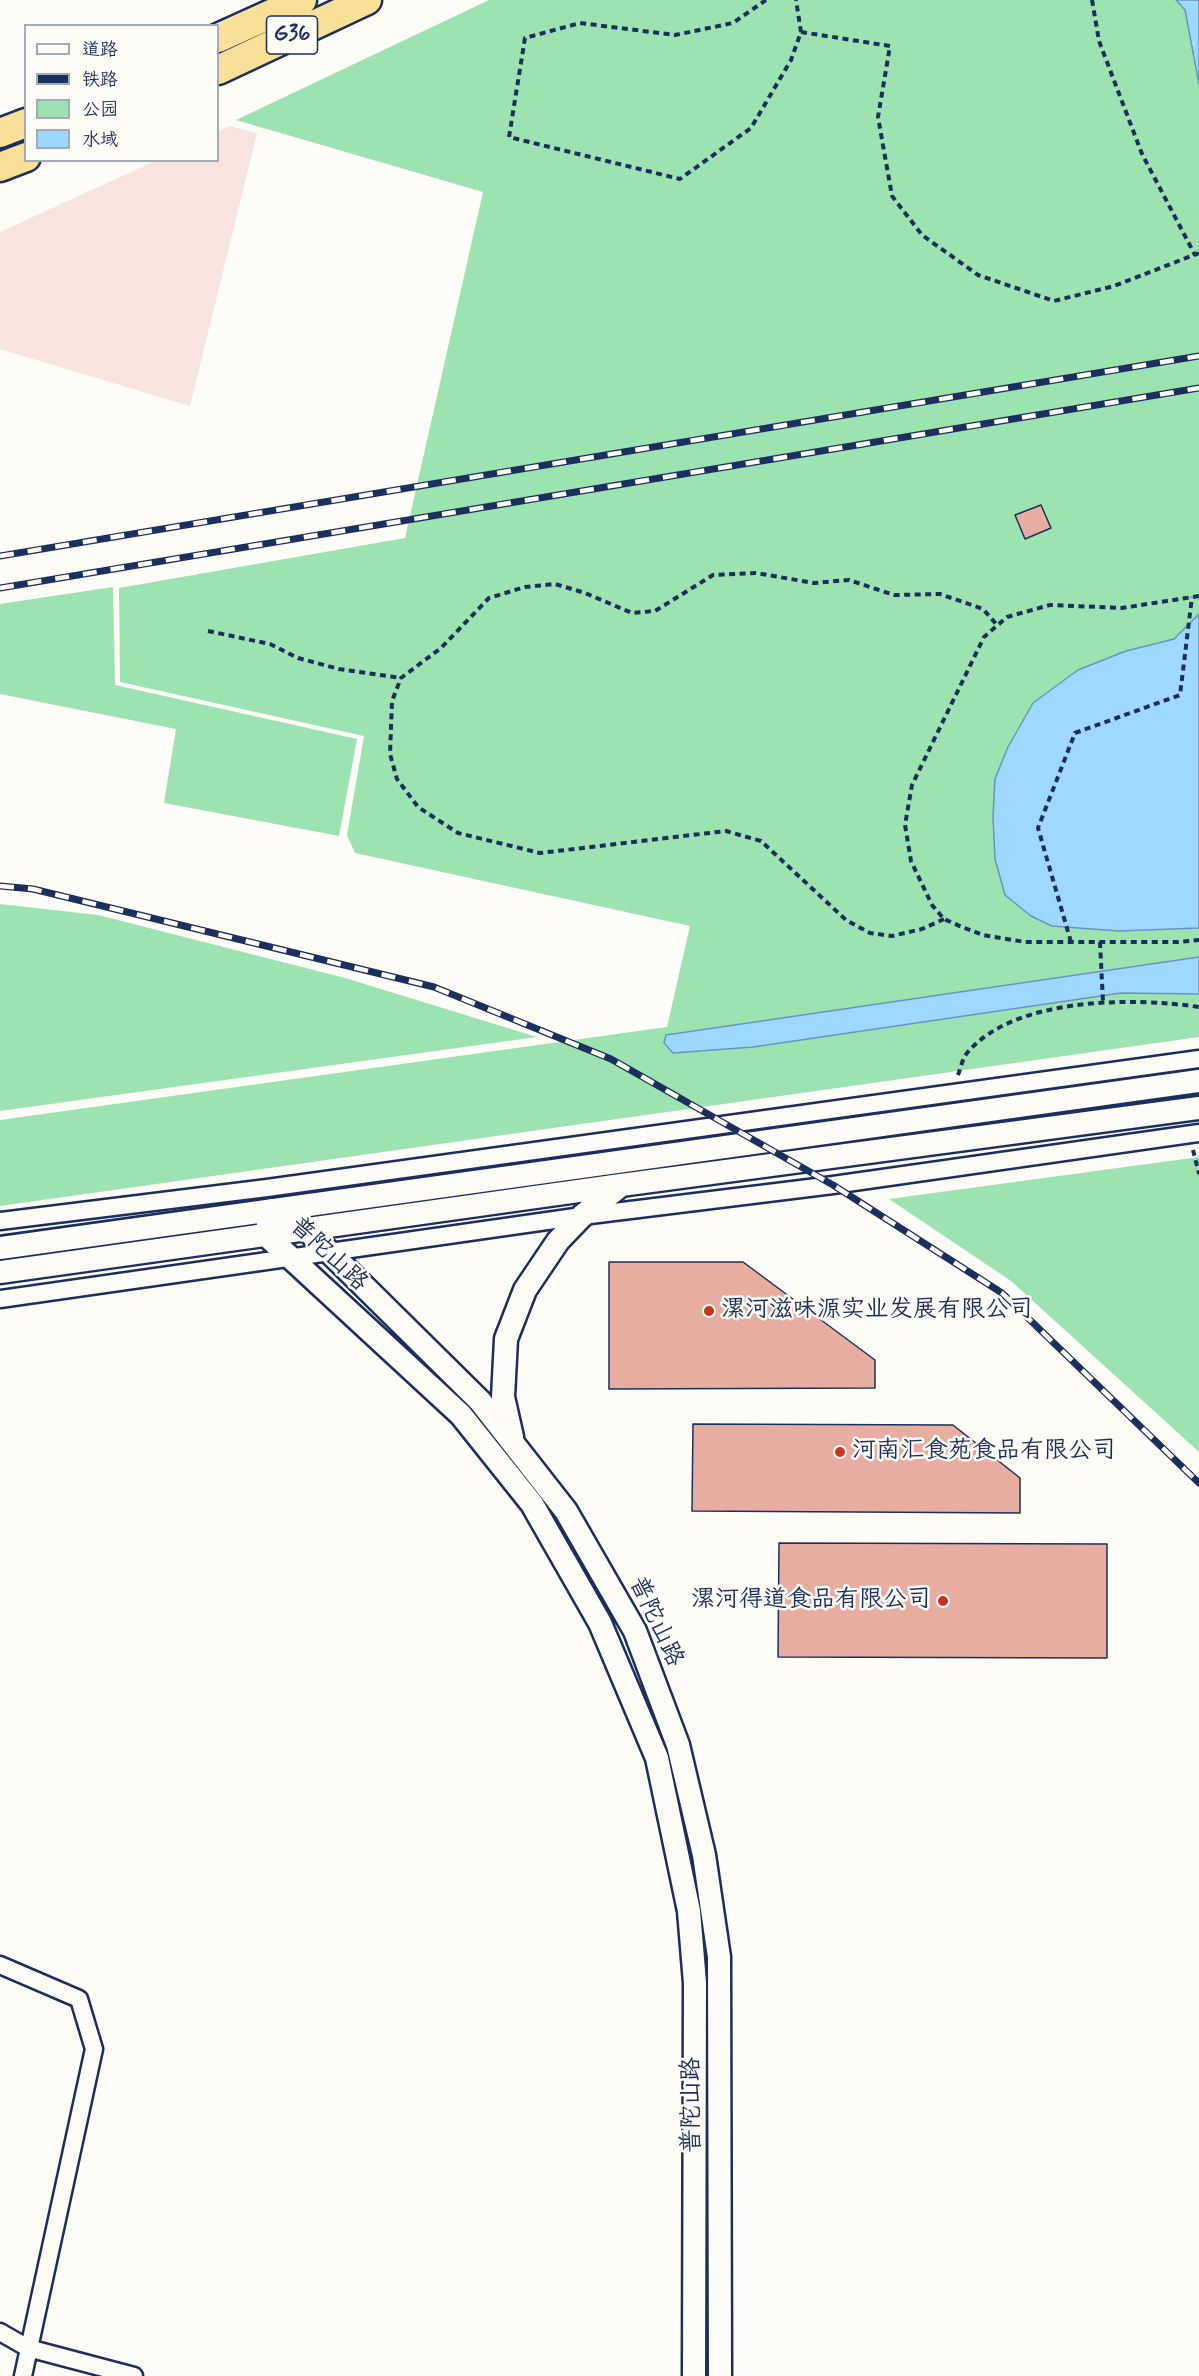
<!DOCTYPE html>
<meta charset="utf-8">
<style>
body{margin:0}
#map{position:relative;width:1199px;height:2376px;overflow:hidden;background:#fdfcf7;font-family:Mynerve,"LXGW WenKai TC",sans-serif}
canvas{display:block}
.legend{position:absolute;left:24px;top:24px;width:195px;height:138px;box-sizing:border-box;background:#fdfcf7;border:2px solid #a3aaba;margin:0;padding:8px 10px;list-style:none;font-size:18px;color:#1b2f5e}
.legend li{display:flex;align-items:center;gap:12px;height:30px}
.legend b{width:30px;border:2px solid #a3aaba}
</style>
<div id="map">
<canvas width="1199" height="2376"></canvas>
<ul class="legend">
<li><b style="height:8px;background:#fdfcf7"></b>道路</li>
<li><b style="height:8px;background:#1b2f5e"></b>铁路</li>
<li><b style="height:16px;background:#9ce3b1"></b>公园</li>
<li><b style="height:16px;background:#9fd8ff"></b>水域</li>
</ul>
</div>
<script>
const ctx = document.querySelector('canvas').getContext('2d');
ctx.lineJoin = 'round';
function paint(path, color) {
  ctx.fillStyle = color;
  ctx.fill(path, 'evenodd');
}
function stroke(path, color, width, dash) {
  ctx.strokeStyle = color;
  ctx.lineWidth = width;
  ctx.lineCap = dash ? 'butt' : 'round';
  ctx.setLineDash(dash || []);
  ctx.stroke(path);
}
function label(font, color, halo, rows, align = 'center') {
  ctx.font = font + ' Mynerve,"LXGW WenKai TC",sans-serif';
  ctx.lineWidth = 5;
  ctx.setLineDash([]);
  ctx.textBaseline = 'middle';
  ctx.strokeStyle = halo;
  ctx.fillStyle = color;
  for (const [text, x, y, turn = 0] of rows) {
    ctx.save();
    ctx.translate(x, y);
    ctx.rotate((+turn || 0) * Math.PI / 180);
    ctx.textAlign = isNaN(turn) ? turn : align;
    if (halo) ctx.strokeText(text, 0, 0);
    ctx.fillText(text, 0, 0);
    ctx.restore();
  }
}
paint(new Path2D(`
 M229,126L257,133L190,406L0,349V232L155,161L218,160V132Z`), '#f6e4dd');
paint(new Path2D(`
 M489,0H1199V1037L0,1206V1120L667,1027L690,926L355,853L347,835L364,736L120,682L119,588L405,538L483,192L236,120Z
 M113,587L115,685L357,739L339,836L164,803L176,729L0,694V604Z
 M0,904L98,915L345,978L537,1037L0,1111Z
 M1199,1157V1452L1011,1281L889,1199Z`), '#9ce3b1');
const water = new Path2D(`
 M1176,0H1199V84L1185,10Z
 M1199,614V928L1119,931L1052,926L1031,916L1005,895L995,859L993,817L995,779L1008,747L1033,703L1078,670L1126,651L1174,639Z
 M1199,957V994L1121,993L753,1047L673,1053L664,1043L666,1035Z`);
paint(water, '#9fd8ff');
stroke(water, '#6a94bf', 1.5);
const building = new Path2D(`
 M1041,505L1051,528L1025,539L1015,515Z
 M609,1262H743L875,1360V1388L609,1389Z
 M693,1424L953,1425L1020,1478V1513L692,1511Z
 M779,1543L1107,1544V1658L778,1657Z`);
paint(building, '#e6ada0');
stroke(building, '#1b2f5e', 1.5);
const street = new Path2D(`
 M0,1221L267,1188L1199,1059
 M0,1299L582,1216L833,1185L1199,1133
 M0,1965L79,1999L94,2049L23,2376
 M0,2332L28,2348L134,2376`);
const secondary = new Path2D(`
 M0,1248L1199,1081
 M0,1272L621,1185L1199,1108
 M512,1437L503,1397L506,1339L525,1290L558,1241L582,1216L620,1186
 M694,2376L695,1983L689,1911L657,1758L600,1623L532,1504L461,1415L266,1235L271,1210L307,1230L480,1401L566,1511L635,1631L678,1745L704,1855L719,1957L720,2376`);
const highway = new Path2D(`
 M218,38L302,0
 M218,70L367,0
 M0,133L26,123
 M0,167L26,157`);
stroke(street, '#1b2f5e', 21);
stroke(secondary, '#1b2f5e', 27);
stroke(highway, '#1b2f5e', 33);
stroke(new Path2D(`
 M766,0L733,23L675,35L580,23L525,38L509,137L680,179L751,128L791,60L801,32L796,0
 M1092,0L1099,41L1142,154L1195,255
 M801,32L890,46L878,117L892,196L922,235L978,275L1054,301L1114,286L1199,253
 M1199,596L1122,608L1050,605L1007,617L984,637L912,785L905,825L911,861L932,905L944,919L962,927L983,935L1025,942H1178L1199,940
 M208,631L270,644L298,658L339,669L401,678
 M944,919L922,929L892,936L870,933L846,920L761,841L726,831L540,853L458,833L418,807L397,779L390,754L392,701L401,678L441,648L489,598L525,587L555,584L585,593L632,613L655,611L713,575L756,573L814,583L849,580L894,595L940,594L983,609L997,625
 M1071,942L1038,828L1075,733L1180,695L1192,597
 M1100,942L1103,1002
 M958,1075C961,1068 962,1059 967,1053C1014,997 1132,997 1199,1007
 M1193,1150L1199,1174`), '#1b2f5e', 4, [6, 4.5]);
stroke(street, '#fdfcf7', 16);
stroke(secondary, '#fdfcf7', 22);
stroke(highway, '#fadf96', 28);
const rail = new Path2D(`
 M0,556L1199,356
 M0,588L1199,388
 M0,886L33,889L434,987L611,1059L833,1185L1002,1293L1199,1483`);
stroke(rail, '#1b2f5e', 7);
stroke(rail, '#fdfcf7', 4.5, [14]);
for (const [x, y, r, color] of [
 [709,1311,6,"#c8321e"],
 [840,1452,6,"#c8321e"],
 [943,1601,6,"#c8321e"]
]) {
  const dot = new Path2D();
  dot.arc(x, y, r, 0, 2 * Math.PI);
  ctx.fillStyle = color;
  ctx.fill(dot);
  stroke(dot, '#fdfcf7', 2);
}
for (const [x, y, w] of [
 [292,35,51]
]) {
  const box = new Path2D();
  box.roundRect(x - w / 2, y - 19, w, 38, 4.5);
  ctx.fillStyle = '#fdfcf7';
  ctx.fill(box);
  stroke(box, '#1b2f5e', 1.5);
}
label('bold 22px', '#1b2f5e', null, [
 ["G36",292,35]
]);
label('24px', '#1b2f5e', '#fdfcf7', [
 ["普陀山路",328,1255,43],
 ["普陀山路",655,1622,65],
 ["普陀山路",693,2105,-90]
]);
label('24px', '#1b2f5e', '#fdfcf7', [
 ["漯河滋味源实业发展有限公司",721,1311],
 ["河南汇食苑食品有限公司",852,1452],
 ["漯河得道食品有限公司",931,1601,"right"]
], 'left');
</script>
